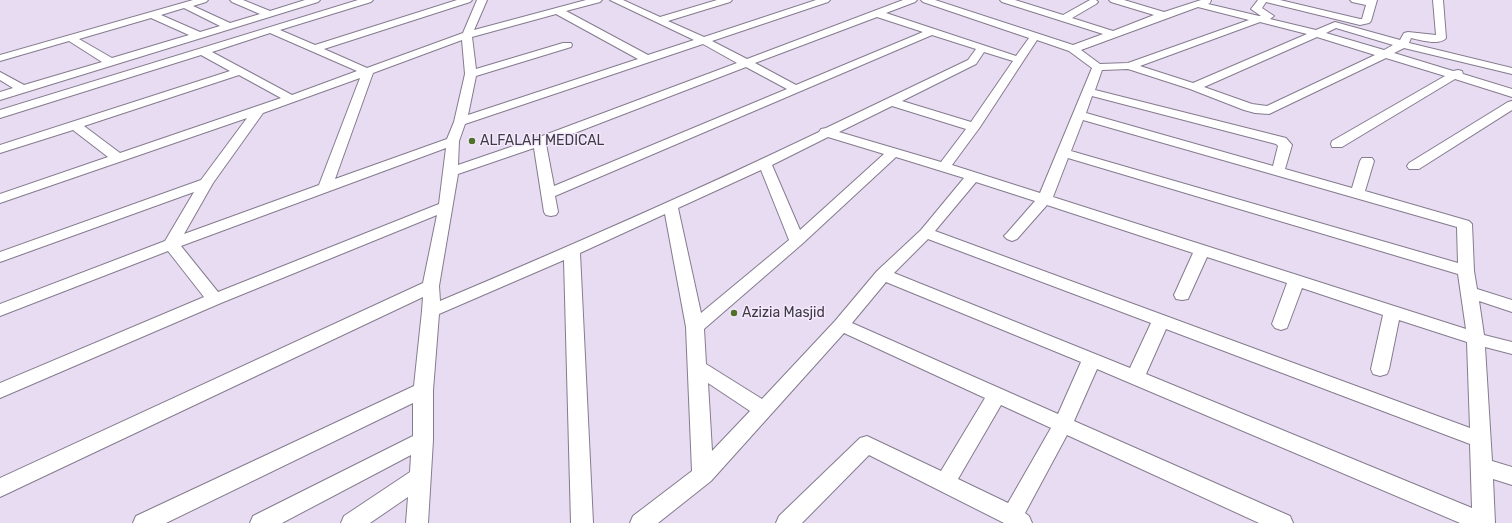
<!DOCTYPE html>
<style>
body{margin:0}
canvas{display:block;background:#e7dcf1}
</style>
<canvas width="1512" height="523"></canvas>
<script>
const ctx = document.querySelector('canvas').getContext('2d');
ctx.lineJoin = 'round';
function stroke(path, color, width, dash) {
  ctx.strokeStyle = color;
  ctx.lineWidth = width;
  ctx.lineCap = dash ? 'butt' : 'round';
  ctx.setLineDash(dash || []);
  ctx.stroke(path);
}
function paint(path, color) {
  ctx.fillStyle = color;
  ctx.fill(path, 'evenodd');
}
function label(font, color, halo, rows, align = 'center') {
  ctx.font = font + ' Rubik,sans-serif';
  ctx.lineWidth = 3;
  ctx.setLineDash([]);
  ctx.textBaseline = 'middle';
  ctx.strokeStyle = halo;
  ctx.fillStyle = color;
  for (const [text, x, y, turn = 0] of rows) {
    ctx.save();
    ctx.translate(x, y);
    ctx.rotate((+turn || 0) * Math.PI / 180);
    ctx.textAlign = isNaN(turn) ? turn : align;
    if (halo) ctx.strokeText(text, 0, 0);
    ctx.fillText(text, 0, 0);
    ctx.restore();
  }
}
const minor = new Path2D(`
 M193,0H208L206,2L193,6L230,23L260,14L232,2L230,0H243L270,11L305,0H320L318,2L0,100V92L13,88L0,80V72L24,85L102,62L69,41L0,61V55ZM184,8L220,26L200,32L161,15ZM151,18L189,35L112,58L79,39Z
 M358,0H373L371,2L280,30L315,45L457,0H472L470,2L324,49L367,68L463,33L477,0H487L474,30L586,0H602L600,2L566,11L648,55L694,40L610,0H623L660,17L717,0H732L730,2L668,21L704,37L816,0H830L828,2L712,41L747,59L903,0H917L915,2L886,13L1016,56L1029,38L923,2L921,0H935L1073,45L1103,34L1002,2L1000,0H1015L1063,15L1090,0H1096L1098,2L1096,4L1072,18L1113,31L1154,15L1111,2L1109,0H1124L1164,12L1201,0H1211L1210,3L1208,4L1259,16H1261L1251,9L1258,0H1280L1360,19H1362L1366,5L1352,2L1350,0H1377L1371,21L1369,23L1360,25L1266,2L1262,8L1274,16L1270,19L1316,30L1335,22L1400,40L1404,33L1408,32L1436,35L1433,0H1443L1446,38C1440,46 1420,40 1411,38L1409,43L1512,68V74L1404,48L1394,53L1453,71L1458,70L1462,71L1463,74L1512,89V97L1455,79L1342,147H1332L1331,144L1332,141L1445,76L1386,58L1269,114L1255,113L1244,110L1190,89L1128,69L1102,70L1095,90L1286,138L1292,145L1285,169L1352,188L1360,161L1362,158H1372L1374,161L1365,191L1469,221L1472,224L1474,271L1477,289L1512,300V312L1479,301L1484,335L1512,342V354L1485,347L1492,461L1512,467V485L1493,479L1495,523H1460L1097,369L1074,421L1290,516L1293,523H1259L1067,435L1025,513L1029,516L1032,523H1004L869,455L802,523H776L779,516L860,438L867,436L941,471L985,398L844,333L711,481L658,523H630L633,516L692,471L686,327L665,214L580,253L593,523H571L564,260L439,314L433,390V440L428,523H406L408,497L370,523H341L344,516L410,472L411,455L282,523H250L253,516L413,436V403L166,523H133L136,516L414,386L422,311L423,297L0,497V478L423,283L437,215L221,303L0,398V383L204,297L168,251L0,316V304L165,241L194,192L0,262V252L201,180L247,118L0,203V194L108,157L73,130L0,153V145L230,71L201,55L0,118V110ZM1198,7L1249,20L1128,63L1100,64L1081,50ZM556,14L638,59L468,115L476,76L571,47L572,45L571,43H563L476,69L472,37ZM877,17L923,32L796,85L755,63ZM1260,22L1307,34L1193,83L1140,66ZM1336,28L1393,45L1384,50L1326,33ZM270,33L357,71L292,95L212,52ZM932,35L976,49L968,60L826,128L821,129L819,132C694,192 568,247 440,301L439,286L458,174L534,148L544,212L546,215L551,216L556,215L558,212L555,196ZM1317,37L1375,55L1267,106L1252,104L1204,87ZM462,40L465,74L454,122L447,139L335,179L373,73ZM1037,40L1069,51L1092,68L1040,193L952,165L980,127ZM703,44L737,63L534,139L458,165L459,141L465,124ZM984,52L1013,61L971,122L902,101L976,64ZM746,67L787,89L554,186L546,144ZM239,75L281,98L120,153L84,126ZM360,78L319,185L184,234L213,183L263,113ZM1092,96L1276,144L1278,146L1273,166L1086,113ZM892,106L966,129L941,162L839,132ZM1083,120L1457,227L1458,263L1071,151ZM828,137L884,154L800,230L772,165ZM446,148L439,204L218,292L181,246ZM896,157L964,178L921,230L877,271L835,321L762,399L706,364L704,329L802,244ZM1068,158L1458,274L1466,329L1053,197ZM761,170L789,240L701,313L678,208ZM976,182L1035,201L1007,233L1004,236L1007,239L1012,241L1017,239L1047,205L1193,253L1174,295L1176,299L1182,300L1188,299L1207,257L1287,283L1272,324L1275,328L1281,330L1287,328L1302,288L1383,315L1371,369L1373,374L1380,376L1387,374L1389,369L1399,320L1467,342L1470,428L935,231ZM928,239L1151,323L1130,368L894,273ZM886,282L1081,362L1058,414L852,323ZM1166,329L1470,444L1472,508L1146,374ZM708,383L750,411L712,451ZM1001,405L1051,428L1008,503L958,479Z
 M1512,101V110L1419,169H1409L1407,166L1409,163L1508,102Z`);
stroke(minor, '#857b8e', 2);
paint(minor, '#fff');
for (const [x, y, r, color] of [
 [472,141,4,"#4f7129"],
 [734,313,4,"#4f7129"]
]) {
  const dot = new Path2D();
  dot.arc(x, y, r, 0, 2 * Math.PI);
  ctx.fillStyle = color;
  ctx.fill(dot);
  stroke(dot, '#f4e9fe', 1.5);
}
label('14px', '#3f3b43', '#f4e9fe', [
 ["ALFALAH MEDICAL",480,141],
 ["Azizia Masjid",742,313]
], 'left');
</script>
